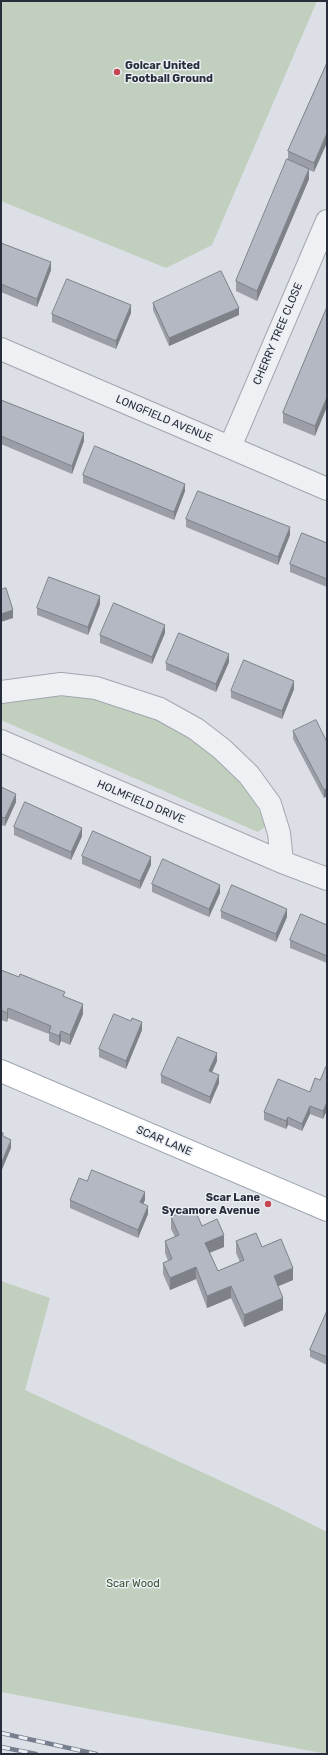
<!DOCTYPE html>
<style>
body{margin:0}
#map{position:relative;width:328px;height:1755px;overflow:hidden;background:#dcdfe5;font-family:Rubik,sans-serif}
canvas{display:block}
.frame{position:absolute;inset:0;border:2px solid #272d3b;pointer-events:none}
</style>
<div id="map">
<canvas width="328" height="1755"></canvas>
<div class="frame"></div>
</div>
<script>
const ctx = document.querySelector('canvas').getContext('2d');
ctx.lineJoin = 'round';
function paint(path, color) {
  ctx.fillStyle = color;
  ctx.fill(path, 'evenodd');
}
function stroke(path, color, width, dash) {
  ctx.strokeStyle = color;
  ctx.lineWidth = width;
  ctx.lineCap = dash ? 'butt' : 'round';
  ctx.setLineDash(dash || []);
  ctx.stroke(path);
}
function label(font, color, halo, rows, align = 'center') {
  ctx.font = font + ' Rubik,sans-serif';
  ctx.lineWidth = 3;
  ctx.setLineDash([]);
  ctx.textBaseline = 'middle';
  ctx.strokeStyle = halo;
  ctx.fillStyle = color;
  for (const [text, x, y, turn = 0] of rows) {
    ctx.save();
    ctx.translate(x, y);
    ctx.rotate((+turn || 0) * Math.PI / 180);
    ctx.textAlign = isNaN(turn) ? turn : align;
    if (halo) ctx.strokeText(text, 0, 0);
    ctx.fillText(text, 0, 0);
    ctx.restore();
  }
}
paint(new Path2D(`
 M1,1H317L212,245L166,268L1,201Z
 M44,691L89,696L165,720L206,745L244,782L267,825L258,832L1,720V701Z
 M1,1281L50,1298L25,1390L277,1507L327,1532V1754L1,1692Z`), '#c1cfbe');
const minor = new Path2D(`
 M1,349L327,489
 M230,447L327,221
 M1,692L61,684L96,688L160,709L196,729L222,749L249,775L270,804L279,833L282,862
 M1,741L282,862L327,879`);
const major = new Path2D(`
 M1,1071L327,1210`);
stroke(minor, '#a2a6af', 24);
stroke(major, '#9ca3b0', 24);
stroke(minor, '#eef0f4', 22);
stroke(major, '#fff', 22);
const rail = new Path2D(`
 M1,1733L96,1754
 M1,1747L36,1754`);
stroke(rail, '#777e8e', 4.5);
stroke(rail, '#ebeef3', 3, [9]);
paint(new Path2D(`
 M327,63L314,172L309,170V179L257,301L236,291V281L288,160V151Z
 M1,243L51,270L37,307L1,292Z
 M153,303L239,315L169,346L153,310Z
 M327,307L315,436L283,423V413Z
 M131,313L116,349L52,322V314Z
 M1,400L84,441L72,474L1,444Z
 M83,475L185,491L174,520L83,483Z
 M186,519L290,535L278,565L186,527Z
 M327,543V587L290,572V564Z
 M100,604L88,635L37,615V608Z
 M165,633L152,664L100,643V635Z
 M229,662L216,692L166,670V663Z
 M294,689L282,719L231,698V691Z
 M293,731L327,742L324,798L293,739Z
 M1,787L16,802L5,826L1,825Z
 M14,827L82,836L71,860L14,835Z
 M82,856L151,865L140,889L82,864Z
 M152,884L220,893L209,917L152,892Z
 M221,911L287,917L276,942L221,918Z
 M327,925V963L290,948V940Z
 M1,970L65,997L83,1014L70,1045L61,1041L59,1046L49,1041V1034L8,1018L7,1022L1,1020Z
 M142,1030L126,1069L99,1057V1049Z
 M217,1061L212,1072L219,1083L210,1104L161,1083V1075Z
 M327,1068V1110L323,1119L310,1114L302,1131L288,1125L286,1129L264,1120V1112L310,1092L320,1080Z
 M87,1181L145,1200L143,1204L148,1214L138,1238L70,1208V1200Z
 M171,1217L202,1226L224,1247L210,1253L218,1271L240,1262L236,1253V1241L262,1247L293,1280L278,1286L283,1310L244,1327L231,1298L207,1308L196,1279L170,1290L163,1274V1263L168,1261L165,1253V1241L175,1237L171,1229Z
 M327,1311V1365L310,1357V1350Z`), '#9b9ea7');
paint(new Path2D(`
 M327,133V143L314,172V163Z
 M309,169V179L257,301V291Z
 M51,262V270L37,307V299Z
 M131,305V313L116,349V341Z
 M239,308V315L169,346V338Z
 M327,397V407L315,436V426Z
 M84,433V441L72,474V466Z
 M185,484V491L174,520V512Z
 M290,527V535L278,565V557Z
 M100,596V604L88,635V627Z
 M13,610V618L1,622V614Z
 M165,625V633L152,664V657Z
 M229,654V662L216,692V684Z
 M294,681V689L282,719V711Z
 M327,788V796L324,798V790Z
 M16,794V802L5,826V818Z
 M82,828V836L71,860V852Z
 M151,857V865L140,889V881Z
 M220,885V893L209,917V909Z
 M287,909V917L276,942V934Z
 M83,1004V1014L70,1045V1035Z
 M8,1008V1018L7,1022V1013Z
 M142,1022V1030L126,1069V1061Z
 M61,1031V1041L59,1046V1036Z
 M217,1053V1061L209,1079V1071Z
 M219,1075V1083L210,1104V1097Z
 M327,1102V1110L323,1119V1111Z
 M310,1106V1114L302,1131V1124Z
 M288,1117V1125L286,1129V1121Z
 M11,1140V1148L1,1172V1164Z
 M145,1192V1200L140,1210V1202Z
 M148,1206V1214L138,1238V1230Z
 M224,1235V1247L205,1254V1243Z
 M196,1267V1279L170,1290V1278Z
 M293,1268V1280L274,1288V1276Z
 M231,1286V1298L207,1308V1296Z
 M283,1298V1310L244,1327V1315Z`), '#7e8188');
const building = new Path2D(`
 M327,63V133L314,163L288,151Z
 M287,159L309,169L257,291L236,281Z
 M1,243L51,262L37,299L1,284Z
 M221,271L239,308L169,338L153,303Z
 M67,279L131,305L116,341L52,314Z
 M327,307V397L315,426L283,413Z
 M1,400L84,433L72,466L1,436Z
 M95,446L185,484L174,512L83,475Z
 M198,491L290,527L278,557L186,519Z
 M302,533L327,543V579L290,564Z
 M49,577L100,596L88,627L37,608Z
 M6,588L13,610L1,614V590Z
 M114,603L165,625L152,657L100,635Z
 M179,633L229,654L216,684L166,663Z
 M244,660L294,681L282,711L231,691Z
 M316,720L327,742V788L324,790L293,731Z
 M1,787L16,794L5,818L1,817Z
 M25,802L82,828L71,852L14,827Z
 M93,831L151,857L140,881L82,856Z
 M163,859L220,885L209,909L152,884Z
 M232,885L287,909L276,934L221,911Z
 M301,914L327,925V956L290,940Z
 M1,970L19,977L20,974L65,992L63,996L83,1004L70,1035L61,1031L59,1036L49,1032L51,1026L8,1008L7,1013L1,1010Z
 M114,1014L131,1021L132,1018L142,1022L126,1061L99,1049Z
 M178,1037L217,1053L209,1071L219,1075L210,1097L161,1075Z
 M326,1067L327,1068V1102L323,1111L310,1106L302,1124L288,1117L286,1121L264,1112L278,1079L310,1092L315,1078L320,1080Z
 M1,1132L3,1133V1136L11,1140L1,1164Z
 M92,1170L145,1192L140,1202L148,1206L138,1230L70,1200L79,1178L87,1181Z
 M194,1208L202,1226L217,1219L224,1235L205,1243L218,1271L244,1260L236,1241L256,1233L262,1247L281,1239L293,1268L274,1276L283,1298L244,1315L231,1286L207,1296L196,1267L170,1278L163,1263L172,1259L165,1241L179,1235L171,1217Z
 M327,1311V1357L310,1350Z`);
paint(building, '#b4b8c2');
stroke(building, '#7e8188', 1);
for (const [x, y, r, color] of [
 [117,72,4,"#c54650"],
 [268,1204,4,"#c54650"]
]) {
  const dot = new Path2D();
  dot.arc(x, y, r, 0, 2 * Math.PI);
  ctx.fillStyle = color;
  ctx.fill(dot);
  stroke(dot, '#ebeef3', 1.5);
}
label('bold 11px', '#272d3b', '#ebeef3', [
 ["Golcar United",125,66],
 ["Football Ground",125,79],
 ["Scar Lane",260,1198,"right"],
 ["Sycamore Avenue",260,1211,"right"]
], 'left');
label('11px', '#272d3b', '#ebeef3', [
 ["CHERRY TREE CLOSE",278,334,-67],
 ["LONGFIELD AVENUE",164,419,23],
 ["HOLMFIELD DRIVE",141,802,23],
 ["SCAR LANE",164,1141,23]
]);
label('11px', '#395535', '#ebeef3', [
 ["Scar Wood",133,1584]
]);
</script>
